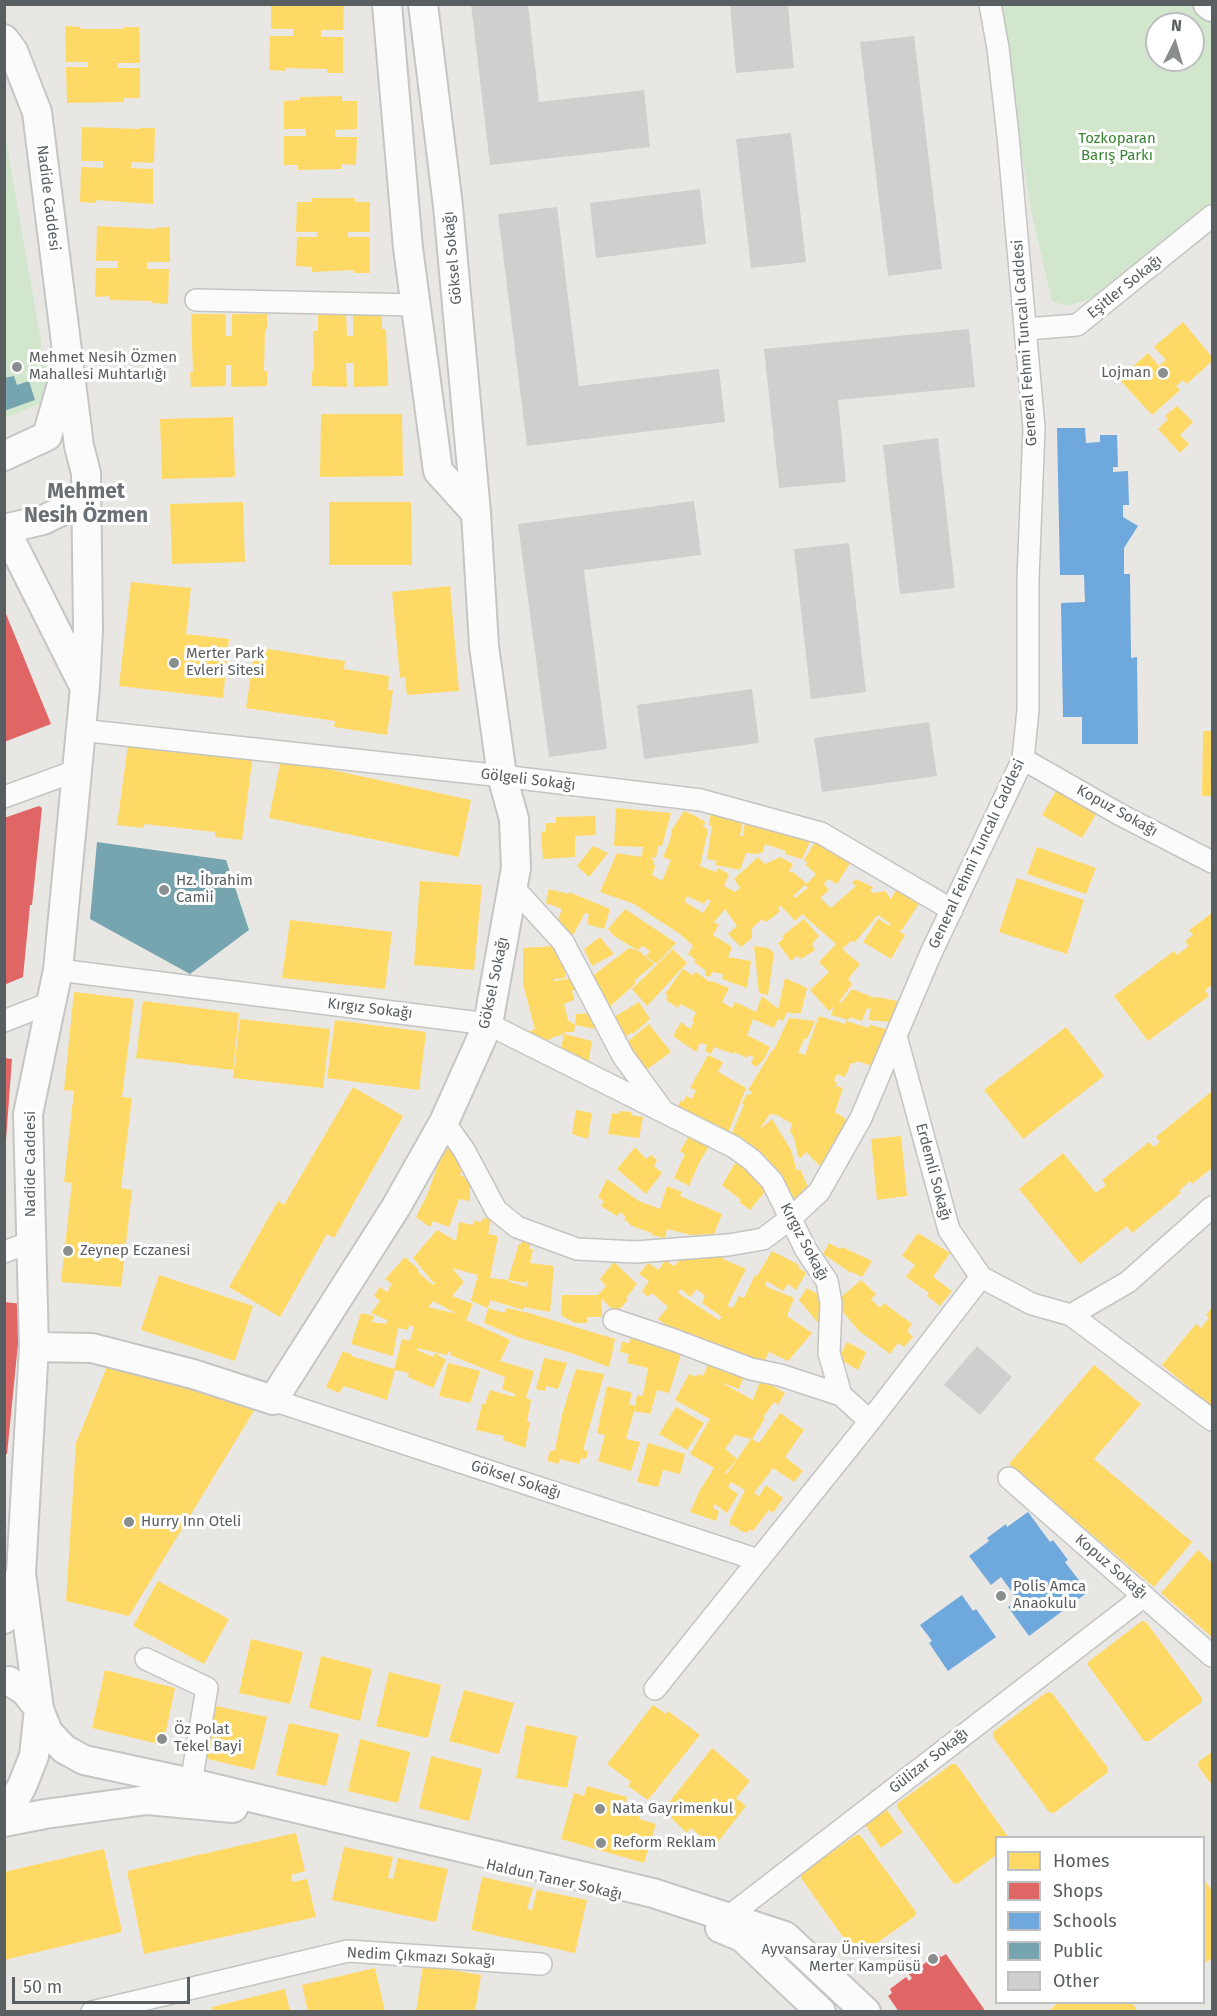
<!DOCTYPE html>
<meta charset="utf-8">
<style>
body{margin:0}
#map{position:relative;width:1217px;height:2016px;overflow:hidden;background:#e9e7e3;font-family:"Fira Sans",sans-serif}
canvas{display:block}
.frame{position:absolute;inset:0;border:6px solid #595e61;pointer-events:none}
.legend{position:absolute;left:995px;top:1836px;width:210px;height:168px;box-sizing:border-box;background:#fff;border:2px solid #bdbfc0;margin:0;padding:8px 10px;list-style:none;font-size:18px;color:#595e61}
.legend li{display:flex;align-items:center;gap:12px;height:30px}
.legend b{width:30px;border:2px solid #bdbfc0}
.north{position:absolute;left:1145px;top:12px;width:60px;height:60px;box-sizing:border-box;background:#fff;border:2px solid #bdbfc0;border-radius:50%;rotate:5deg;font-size:16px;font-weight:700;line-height:24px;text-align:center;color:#595e61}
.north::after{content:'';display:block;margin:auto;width:21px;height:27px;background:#8b8e8e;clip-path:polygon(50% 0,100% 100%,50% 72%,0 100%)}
.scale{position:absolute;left:12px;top:1977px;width:178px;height:27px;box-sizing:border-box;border:3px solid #595e61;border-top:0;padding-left:8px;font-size:18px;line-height:21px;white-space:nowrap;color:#595e61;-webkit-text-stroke:4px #fff;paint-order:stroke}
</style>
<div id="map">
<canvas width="1217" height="2016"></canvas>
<div class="frame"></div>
<ul class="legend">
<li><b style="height:16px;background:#ffd966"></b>Homes</li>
<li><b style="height:16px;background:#e06666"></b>Shops</li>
<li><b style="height:16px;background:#6fa8dc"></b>Schools</li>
<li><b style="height:16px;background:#76a5af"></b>Public</li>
<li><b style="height:16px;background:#d1cfcd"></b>Other</li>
</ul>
<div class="north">N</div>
<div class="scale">50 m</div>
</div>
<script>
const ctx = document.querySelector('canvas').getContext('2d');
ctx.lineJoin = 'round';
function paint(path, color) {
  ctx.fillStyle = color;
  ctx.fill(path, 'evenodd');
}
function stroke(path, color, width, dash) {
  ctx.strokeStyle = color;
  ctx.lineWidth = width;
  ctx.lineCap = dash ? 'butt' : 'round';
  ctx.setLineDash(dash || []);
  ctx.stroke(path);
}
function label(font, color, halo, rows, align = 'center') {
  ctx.font = font + ' "Fira Sans",sans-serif';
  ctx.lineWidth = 6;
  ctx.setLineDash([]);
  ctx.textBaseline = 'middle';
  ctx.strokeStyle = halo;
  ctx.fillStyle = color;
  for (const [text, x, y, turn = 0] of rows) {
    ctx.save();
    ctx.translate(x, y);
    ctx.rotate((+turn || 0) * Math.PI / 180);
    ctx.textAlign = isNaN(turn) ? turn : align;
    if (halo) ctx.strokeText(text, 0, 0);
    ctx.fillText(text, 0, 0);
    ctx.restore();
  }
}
paint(new Path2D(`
 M1202,4L1212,12V216L1097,297L1066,306L1052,301L1032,215L996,5ZM1157,24H1193V60H1157Z
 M4,129L51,399L7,417L4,411Z`), '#d2e6cd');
paint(new Path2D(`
 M271,4H344L343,30H321V37H343V73H327V69L286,68V71L269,70L270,36H293V29H271Z
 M65,26L81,27L80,29H124L123,27H139L140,63H118L117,68H140V98H124V102L67,103L66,67H88V62H66Z
 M342,96V101H357V129L335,130V137H357L356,165L342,164L341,169L298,170V165H284V136H306V129H284V101L300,100V97Z
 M82,127L139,129L140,128H155L154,163L132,162L131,168L153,169V204L96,200L95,203L80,202L81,167L103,168V161H81Z
 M312,198H355V202H370V232H348V237H370V273H354V270L312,272V267L296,266L297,237H317V232H296L297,202H312Z
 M97,226L155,229V228L170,227V262H147V269H169L168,304L152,303V301L110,300V296L95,297L96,268H118V261H96Z
 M191,314H226V336H232V314H267V329H265L264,371H267V386L231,387V365H226V386L191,387L190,372H193Z
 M318,314H346L347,336H353V315L382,314V329H386L388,386L354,387V363H346L347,387L312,386V371H314L313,331H318Z
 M1183,322L1212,357V361L1187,384L1183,380L1176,386L1180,390L1152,415L1119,379L1148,353L1159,366L1166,360L1154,347Z
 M1177,406L1193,422L1180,435L1189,444L1180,453L1158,429L1168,419L1165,416Z
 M321,414H402L403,476L320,477Z
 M233,417L235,477L162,479L160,419Z
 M243,502L245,562L172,564L170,504Z
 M329,502H411L412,565H329Z
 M131,582L191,588L186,634L229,639L223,698L119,686Z
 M450,586L459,691L407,695L405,677L400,678L392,592Z
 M255,647L345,661L344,669L389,676L388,690H393L387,735L334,727L335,721L246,708Z
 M1203,731H1212V796H1202Z
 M129,737L253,754L242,840L215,837V832L144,824V828L117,825Z
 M281,759L471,800L459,857L269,818Z
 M1059,786L1099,809L1082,838L1042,815Z
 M616,808L671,813L662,846H658L656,858L652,857L655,867L652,875L662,881L671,860L663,857L669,843L672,832L671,831L684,811L698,817L700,820L702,819L706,824L702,825L708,830L700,866L716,872L718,868L729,874L724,886L735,892L740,888L734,879L758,857L765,864L780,857L793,864L789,871L791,873L793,872L807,884L816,874L806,865L807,862L804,860L817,839L853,858L837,884L828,879L824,884L829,890L820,898L831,908L856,886L852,883L856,879L873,887L870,891L873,893L885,891L891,899L899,885L922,899L902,930L899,931L905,935L891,959L863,942L878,919L890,926L891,924L878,915L855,942L851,941L842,949L860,964L848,979L852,984L839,1002L841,1003L852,989L875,998L878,997L897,1001L892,1022L868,1020L871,1009L867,1008L862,1021L850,1017L848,1020L831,1015L834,1006L829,1011L810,990L829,972L819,962L836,944L802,914L795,921L781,906L778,908L780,911L772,918L765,922L762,919L752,928V938L741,947L728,934L737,926L725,909L714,922L719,925L713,935L732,947L728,957L751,961L747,988L722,979L723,974L712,972L710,977L705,975L706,971L694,962L696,960L688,954L693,946L680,934L634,904L600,892L617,853L641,857L642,855L643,847L614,846ZM805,885L808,888L795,898L793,896ZM687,896L704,904L707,899L711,901L703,913L685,902Z
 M711,809L744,813L740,836H743L746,815L812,837L802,859L785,854L786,851L765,844L763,852L757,854L746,853L740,870L715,865L717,861L707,859L712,826H709Z
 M595,816L596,835L575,836V857L543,859L541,832L546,831V823H556V817Z
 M593,846L608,853L589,877L577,866Z
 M1037,847L1096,868L1086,894L1027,874Z
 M1017,878L1084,900L1067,954L999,932Z
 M420,881L482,885L474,970L414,965Z
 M549,889L569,894V892L610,909L604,929L587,924L589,914L585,913L573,935L556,926L562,909L546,903Z
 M625,909L676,943L656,964L646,956L650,951L643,946L637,950L614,936L608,929Z
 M1212,913V985L1205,990L1209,996L1148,1041L1114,996L1174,951L1177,955L1189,946L1185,941L1193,935L1189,930Z
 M804,919L819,936L812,944L815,950L801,959L797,956L791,961L778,943L784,938L782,936Z
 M290,920L392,932L385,989L282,978Z
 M600,937L614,954L592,966L584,949Z
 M555,946V954L565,956V978L554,979V981L579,977L582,988L572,991L574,1000L564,1004L568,1020L575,1025L576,1014L594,1013L601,1030L575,1025L574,1032H565L564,1034L554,1037L537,1045L530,1031L535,1029L523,984V948Z
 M754,946L768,948L774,953L768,995L759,993Z
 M629,948L639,951L654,964L634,981L636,983L605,1011L590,978Z
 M673,949L687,963L647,1006L632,989Z
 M683,969L692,975L696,972L710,982L712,981L729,988L722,1002L732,1008L735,1002L756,1012L762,996L778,1009L785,978L807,988L801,1013H796V1014L787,1012L783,1021L778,1019L774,1028L753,1019L747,1035L770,1047L763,1061H762L756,1067L751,1063L754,1057L748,1055L747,1058L735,1052L734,1054L714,1047L711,1054L705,1051L707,1045L700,1043L696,1052L673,1036L681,1022L690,1029L694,1022L692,1021L696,1012L680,1004L678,1008L666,1000L668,996L665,994Z
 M74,992L134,999L122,1097L132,1098L121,1188L132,1190L121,1287L61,1282L72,1183L64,1182L74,1091L64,1090Z
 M143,1001L239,1013L233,1070L136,1058Z
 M639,1002L650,1019L633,1034L632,1032L621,1040L609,1020Z
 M819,1016L845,1024L846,1021L869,1028L870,1025L890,1030L875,1067L857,1061L856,1063H851L845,1077L837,1074L834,1081L837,1082L836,1086L843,1088L835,1112L849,1121L822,1168L806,1152L801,1158L798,1156L794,1138L790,1131L792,1124L777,1115L770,1114L759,1130L772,1119L791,1150L797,1171L800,1169L808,1187L802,1190L803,1194L792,1200L730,1137L744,1105L742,1103L747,1094L750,1095L752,1092L748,1090L773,1049L774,1050L789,1018L815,1021L807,1039L805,1038L798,1052L805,1055Z
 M240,1019L330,1029L323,1088L233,1078Z
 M335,1020L426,1032L419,1090L327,1078Z
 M649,1024L671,1052L646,1070L626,1043Z
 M1066,1027L1104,1076L1023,1139L984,1090Z
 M564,1034L592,1041L588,1065L559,1059Z
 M708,1055L723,1062L718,1072L746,1088L726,1138L677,1108L681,1100L683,1102L686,1096L692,1099L696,1090L690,1088Z
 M353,1087L403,1116L334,1238L327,1234L280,1317L229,1287L278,1201L284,1205Z
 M1212,1091V1168L1192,1184L1190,1181L1179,1191L1181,1193L1132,1233L1127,1226L1080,1264L1019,1189L1063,1153L1096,1193L1106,1185L1102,1180L1149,1142L1154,1147L1160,1142L1156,1137Z
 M576,1110L592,1113L588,1139L572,1134Z
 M619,1111L631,1112V1115L643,1117L639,1138L608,1134L612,1113L619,1114Z
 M692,1131L711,1143L699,1163L689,1186L674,1178L685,1154L680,1151Z
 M901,1136L907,1196L877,1200L871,1139Z
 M455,1145L467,1171L460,1173L461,1176H464L465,1179H470V1201L459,1199L449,1227L433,1221L430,1227L416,1217L427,1195L443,1151L446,1148Z
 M635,1147L646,1159L651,1155L657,1160L654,1166L662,1173L646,1194L617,1169Z
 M739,1156L767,1189L750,1210L739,1202L741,1200L722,1185Z
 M607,1179L639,1201L660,1209L667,1186L682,1192L680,1196L722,1214L714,1234L691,1235L667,1229L665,1238L652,1235V1233L632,1226L624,1219L626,1217L620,1212L617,1216L601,1206L604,1201L598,1197Z
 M483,1218L491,1219L488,1234L498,1236L490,1278L508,1280L509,1282L527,1287L528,1278L526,1283L508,1280L519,1244H521L522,1239L531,1241L529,1249H533L530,1263L554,1266L550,1312L524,1307V1310L490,1300L488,1308L471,1301L478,1275L452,1268L464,1282L452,1296L473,1304L466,1320L510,1340L500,1361L534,1371L526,1398L531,1400L527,1422H530L525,1448L503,1440L504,1436L476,1430L482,1404H485L490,1390L514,1397L515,1394L502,1389L505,1377L450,1355L451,1352L449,1351L447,1355L417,1348V1350L433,1357L435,1353L446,1360L433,1388L408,1377L409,1373L395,1370L387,1400L344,1386L339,1393L326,1387L343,1351L351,1354V1356L394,1369L402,1339L410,1341L414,1327L409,1325L408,1330L398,1328L393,1356L351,1344L361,1313L374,1316L372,1322L386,1324L387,1320L371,1313L380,1301L374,1296L380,1287L387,1292L392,1284L385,1279L405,1257L419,1270L418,1272L433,1285L435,1283L433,1282L413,1258L437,1230L456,1241L459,1222L473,1225L474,1221L482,1222ZM433,1301L457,1314L428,1307Z
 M918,1233L950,1253L933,1277L952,1291L940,1306L927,1296L929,1293L906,1277L915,1265L902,1256Z
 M829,1243L840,1249L842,1247L872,1261L862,1277L852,1272L851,1273L823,1254Z
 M772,1251L799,1265L798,1267L806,1273L796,1290L788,1284L783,1291L767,1281L765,1286L794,1298L787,1316L812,1333L788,1361L771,1353L770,1350L762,1366L698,1348L658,1319L668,1307L652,1293L648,1297L642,1291L649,1281L639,1274L648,1263L659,1270L665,1260L674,1266L671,1271L682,1256L724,1257L723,1259L746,1269L727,1306L733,1308L739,1296L744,1298L755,1275L757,1276ZM681,1289L690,1297L697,1289L705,1296L702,1303L722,1317L719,1320L678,1293Z
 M614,1262L637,1284L626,1298L628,1300L616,1313L601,1298L602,1317H587V1323H575L561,1315L562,1295H598L606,1286L600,1279Z
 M159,1275L253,1306L235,1361L141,1330Z
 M861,1280L876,1294L871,1299L880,1308L884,1303L912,1324L907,1331L913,1337L904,1347L898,1343L890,1354L859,1331L843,1312L840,1298Z
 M807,1288L824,1298V1310L818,1323L799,1300Z
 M1212,1307V1407L1162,1365L1196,1324L1201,1328L1209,1318L1206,1315Z
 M488,1308L504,1313L507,1308L529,1313L615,1339L609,1367L571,1353L520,1338L484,1323Z
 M632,1336L682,1351L669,1393L657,1390L650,1414L634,1411L626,1439L640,1442L631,1471L598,1461L605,1435L597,1433L607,1386L632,1393L629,1404L635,1406L637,1395L642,1396L643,1395L648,1368L627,1363L629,1354L620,1352L622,1342L629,1343Z
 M847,1342L866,1352L858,1370L841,1360L842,1352Z
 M111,1357L258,1404L129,1616L66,1601L76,1443Z
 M544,1358L567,1363L558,1389L546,1386L545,1391L536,1389Z
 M710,1361L744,1376L739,1389L720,1382L753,1400L761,1379L785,1393L778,1405L774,1402L763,1417L765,1418L752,1439L759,1443L780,1413L804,1430L785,1457L803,1471L794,1482L773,1468L754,1493L759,1496L766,1485L783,1498L773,1513L769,1510L753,1531L749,1529L748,1533L738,1530L739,1528L730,1525V1520L745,1490L731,1482L728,1487L738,1494L727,1513L715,1504L713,1508L719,1511L716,1521L690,1512L700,1490L714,1468L690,1454L710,1419L675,1400L689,1374L696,1377L698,1374L703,1376ZM735,1435L751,1439L727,1474L725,1473L737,1459L725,1449Z
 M448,1363L480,1371L470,1403L439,1396Z
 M1094,1365L1141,1404L1094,1459L1192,1542L1154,1587L1009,1464Z
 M576,1369L604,1374L583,1450L588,1451L586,1459L581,1458L579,1464L560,1459L558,1464L547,1461L550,1451L555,1450L562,1415Z
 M676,1407L704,1423L687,1450L659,1434Z
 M648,1443L685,1454L680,1474L663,1470L658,1487L637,1482Z
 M1198,1550L1212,1563V1637L1161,1593Z
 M158,1581L229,1619L204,1664L133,1626Z
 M1142,1621L1146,1622L1202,1698V1702L1149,1741H1144L1088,1665V1662Z
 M251,1639L303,1652L290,1704L239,1693Z
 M321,1656L372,1669L360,1721L309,1708Z
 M105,1670L175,1688L163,1745L92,1728Z
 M389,1672L441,1685L428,1738L376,1726Z
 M464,1690L514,1703L499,1754L449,1741Z
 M1047,1692L1052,1693L1108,1768L1107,1773L1054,1813L1049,1812L993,1737V1732Z
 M653,1705L666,1714L668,1711L700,1735L648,1800L628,1786L631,1782L607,1764Z
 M216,1706L267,1717L254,1770L204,1758Z
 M289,1723L339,1734L326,1786L276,1775Z
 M526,1725L577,1736L567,1788L516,1778Z
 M360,1739L410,1752L398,1803L348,1791Z
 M712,1748L750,1781L736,1798L746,1806L714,1847L691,1828L687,1833L663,1810Z
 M1212,1752V1785L1198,1766L1199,1761Z
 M431,1756L482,1769L469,1821L419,1808Z
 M952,1764H956L1009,1838H996V1855L957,1884L953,1883L897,1807L898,1803Z
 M587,1786L627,1797L625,1805L641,1810L639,1819L656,1824L644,1863L561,1839L574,1793L584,1796Z
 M883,1805L903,1832L881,1848L862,1820Z
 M296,1833L305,1871L291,1875L292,1882L307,1879L316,1917L144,1954L127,1871Z
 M856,1835H860L916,1912L915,1916L860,1955H856L801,1878V1874Z
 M344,1847L393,1857L388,1878L393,1879L398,1858L448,1869L436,1922L332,1900Z
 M104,1849L122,1932L4,1960V1872Z
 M482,1877L533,1888L527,1909L532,1910L537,1890L587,1900L575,1953L471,1930Z
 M1204,1879L1212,1891V1958L1204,1964Z
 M423,1965L481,1975L475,2012H416Z
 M375,1968L385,2012H308L302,1985Z
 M285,1989L290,2012H213L212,2007Z
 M1059,2002H1132L1138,2012H1050L1051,2009Z`), '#ffd966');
paint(new Path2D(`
 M4,609L51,724L4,742Z
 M39,806L42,808L32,905H30L23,977L4,985V818Z
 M4,1058L12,1059L6,1140H4Z
 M4,1302L22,1304L7,1454H4Z
 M938,1954L941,1957L946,1954L986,2012H899L888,1996L892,1993L890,1989L906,1977L909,1981L912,1978L907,1972L916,1965L920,1971L924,1969L921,1966Z`), '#e06666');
paint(new Path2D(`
 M1057,428H1085L1086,443L1100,442V435H1117L1118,467H1113V472L1128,471L1129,505H1123V517L1138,526L1124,548V574H1130L1131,658L1137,657L1138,744H1082V717H1063L1061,603L1085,602L1084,575H1060Z
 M1028,1512L1050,1542L1053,1540L1068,1560L1065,1562L1088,1592L1029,1636L1008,1607L1018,1600L1001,1577L991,1585L969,1556L989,1541L987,1538L1006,1524L1007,1527Z
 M962,1595L973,1611L976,1609L996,1637L948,1671L929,1643L932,1641L920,1625Z`), '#6fa8dc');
paint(new Path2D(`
 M14,376L17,385L29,381L35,400L4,411V378Z
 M97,842L226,860L249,930L190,974L90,919Z`), '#76a5af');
paint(new Path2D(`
 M471,4H528L539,102L644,90L650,147L490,165Z
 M730,4H788L794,68L736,73Z
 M914,36L942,269L888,276L860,42Z
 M791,133L806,262L751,268L736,139Z
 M700,189L706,244L596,258L590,203Z
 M557,207L579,386L719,369L725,422L527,446L498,214Z
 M969,329L975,387L838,400L846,482L779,488L764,349Z
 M938,438L955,588L900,594L883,445Z
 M694,501L701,555L584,570L607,749L549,757L518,524Z
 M849,543L866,692L811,699L794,549Z
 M752,689L759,743L644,759L637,705Z
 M929,722L937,776L822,792L814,738Z
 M977,1346L1012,1377L980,1415L944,1385Z`), '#d1cfcd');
const street = new Path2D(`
 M196,300L416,305
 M1026,329L1077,325L1212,216
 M80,730L502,776L701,800L821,833L952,910
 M1023,759L1119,814L1212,862
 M4,797L78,770
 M513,887L563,942L623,1056L661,1108
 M58,970L488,1024L734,1147L752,1160L772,1181L806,1250L827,1281L831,1303L829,1353L841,1395L870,1421
 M4,1021L50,1003
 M896,1036L949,1230L981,1277L1032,1304L1071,1315L1128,1282L1212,1207
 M444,1122L464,1150L496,1210L517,1227L577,1249L636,1252L728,1245L763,1239L791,1218L819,1192L861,1118L931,953L1023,759L1028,710V579L1034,428L1008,136L998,48L990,4
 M4,1252L31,1242
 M1071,1315L1212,1420
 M614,1320L674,1340L751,1369L780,1375L841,1395
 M273,1400L758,1560
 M1009,1478L1212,1656
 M146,1659L207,1688L191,1783
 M655,1689L870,1421L981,1277
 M719,1924L1144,1596
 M92,2012L348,1951L541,1964`);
const secondary = new Path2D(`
 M387,4L408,248L438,471L476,513
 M1208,4L1212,7
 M4,39L13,51L37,112L79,446L86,473L88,629L85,687L58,970L28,1114L34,1347L21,1573L39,1709L34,1756L22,1786L10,1808L4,1812
 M47,436L65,374
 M4,456L47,436
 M4,529L43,520L72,506L85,492
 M5,529L84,686
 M34,1347L92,1348L193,1374L273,1400L396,1207L444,1122L488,1024L516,868L514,819L502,776L484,646L476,513L448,206L423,4
 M4,1619L19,1578
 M4,1682L9,1681L25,1691L39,1709L48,1732L64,1749L84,1760L191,1783L653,1893L785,1936L866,2012
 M4,1822L45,1814L147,1800L233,1808
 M720,1928L742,1937L821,2012`);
stroke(street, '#c4c4c3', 24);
stroke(secondary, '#c5c5c5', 32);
stroke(street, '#fcfbfb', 21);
stroke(secondary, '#fcfbfb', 28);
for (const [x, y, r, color] of [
 [17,367,6,"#8b8e8e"],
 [1163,373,6,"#8b8e8e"],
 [174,663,6,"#8b8e8e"],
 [164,890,6,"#8b8e8e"],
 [68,1251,6,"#8b8e8e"],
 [129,1522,6,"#8b8e8e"],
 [1001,1596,6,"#8b8e8e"],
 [162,1739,6,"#8b8e8e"],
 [600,1809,6,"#8b8e8e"],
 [601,1843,6,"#8b8e8e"],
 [933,1959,6,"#8b8e8e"]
]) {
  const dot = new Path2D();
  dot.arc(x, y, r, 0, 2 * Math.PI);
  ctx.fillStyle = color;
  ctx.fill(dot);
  stroke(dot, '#fff', 2);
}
label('15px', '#398534', '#fff', [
 ["Tozkoparan",1117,139],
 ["Barış Parkı",1117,156]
]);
label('15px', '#595e61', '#fff', [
 ["Nadide Caddesi",48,198,83],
 ["Göksel Sokağı",453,258,-95],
 ["Eşitler Sokağı",1125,287,-39],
 ["General Fehmi Tuncalı Caddesi",1025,343,-94],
 ["Gölgeli Sokağı",528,780,7],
 ["Kopuz Sokağı",1117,811,29],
 ["General Fehmi Tuncalı Caddesi",977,854,-65],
 ["Göksel Sokağı",494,983,-78],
 ["Kırgız Sokağı",370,1009,7],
 ["Nadide Caddesi",31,1164,-90],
 ["Erdemli Sokağı",933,1172,75],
 ["Kırgız Sokağı",804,1242,62],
 ["Göksel Sokağı",516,1480,18],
 ["Kopuz Sokağı",1111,1567,41],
 ["Gülizar Sokağı",929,1761,-38],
 ["Haldun Taner Sokağı",554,1880,13],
 ["Nedim Çıkmazı Sokağı",421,1957,3]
]);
label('15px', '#595e61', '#fff', [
 ["Mehmet Nesih Özmen",29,358],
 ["Mahallesi Muhtarlığı",29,375],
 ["Lojman",1151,373,"right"],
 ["Merter Park",186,654],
 ["Evleri Sitesi",186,671],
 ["Hz. İbrahim",176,881],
 ["Camii",176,898],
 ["Zeynep Eczanesi",80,1251],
 ["Hurry Inn Oteli",141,1522],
 ["Polis Amca",1013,1587],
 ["Anaokulu",1013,1604],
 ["Öz Polat",174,1730],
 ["Tekel Bayi",174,1747],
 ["Nata Gayrimenkul",612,1809],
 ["Reform Reklam",613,1843],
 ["Ayvansaray Üniversitesi",921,1950,"right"],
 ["Merter Kampüsü",921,1967,"right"]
], 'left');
label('bold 21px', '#6a7073', '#fff', [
 ["Mehmet",86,492],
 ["Nesih Özmen",86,516]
]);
</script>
